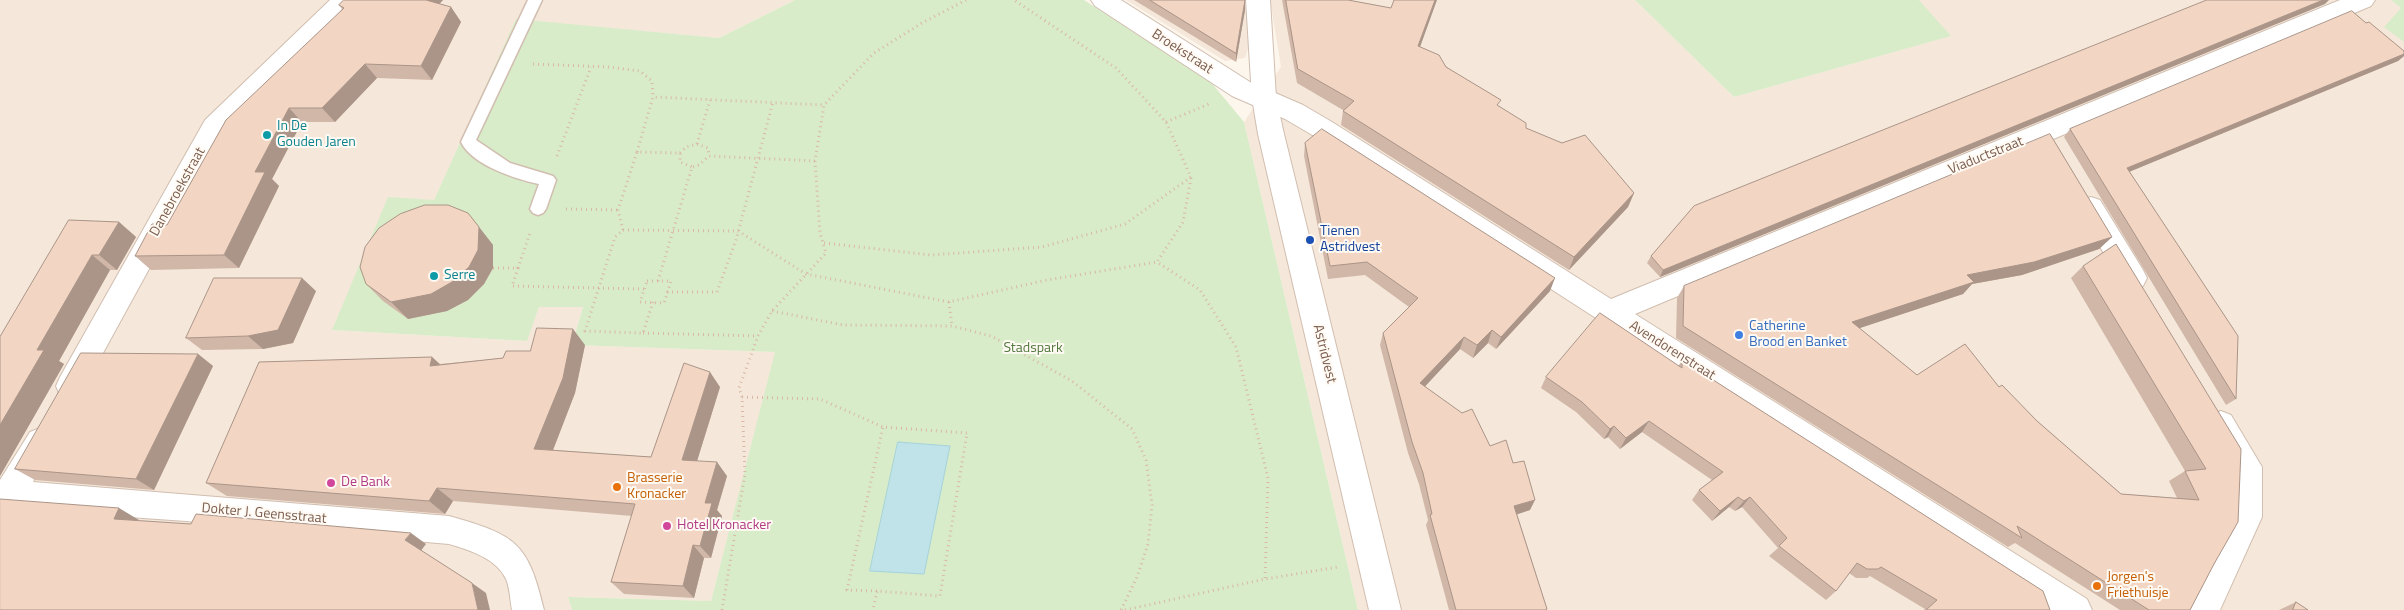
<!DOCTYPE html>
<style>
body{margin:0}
canvas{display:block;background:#fdf6ec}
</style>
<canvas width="2404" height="610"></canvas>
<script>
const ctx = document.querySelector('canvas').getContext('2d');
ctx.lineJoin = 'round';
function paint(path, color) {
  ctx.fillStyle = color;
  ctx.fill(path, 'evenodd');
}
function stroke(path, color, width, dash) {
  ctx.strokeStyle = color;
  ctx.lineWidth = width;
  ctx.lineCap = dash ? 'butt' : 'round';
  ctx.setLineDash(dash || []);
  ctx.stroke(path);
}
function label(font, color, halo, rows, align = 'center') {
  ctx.font = font + ' "Titillium Web",sans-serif';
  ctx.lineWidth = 4;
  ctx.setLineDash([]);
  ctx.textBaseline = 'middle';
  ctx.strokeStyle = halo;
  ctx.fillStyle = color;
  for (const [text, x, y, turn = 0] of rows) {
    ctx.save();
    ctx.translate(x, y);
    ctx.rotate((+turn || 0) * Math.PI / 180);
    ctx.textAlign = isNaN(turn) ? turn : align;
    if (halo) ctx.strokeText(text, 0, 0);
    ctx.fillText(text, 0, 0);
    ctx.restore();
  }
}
paint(new Path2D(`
 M0,0H795L719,38L516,20L434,200L333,330L526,341L539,307H583L572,345L776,352L711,601L568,597L572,610H0Z
 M1126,0H1246L1251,40L1245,58L1225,61Z
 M1270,0H1635L1734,97L1950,36L1919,0H2391L2401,8L2385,27L2404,42V610H1358L1244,122L1281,67Z`), '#f5e8da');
paint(new Path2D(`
 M795,0H1084L1210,81L1244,122L1358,610H572L568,597L711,601L775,352L572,345L583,307H539L527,341L332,330L388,197L434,200L516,19L719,38Z
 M1635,0H1919L1951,36L1734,97Z
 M2391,0H2404V42L2384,27L2401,8Z`), '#d8ecc9');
const water = new Path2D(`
 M898,442L950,446L924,574L870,571Z`);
paint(water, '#bfe3e8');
stroke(water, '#a5d3da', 1);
const service = new Path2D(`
 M528,0H542L476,140L510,163L553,176L556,180L546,209L543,213L538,215L533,213L530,209L539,184C515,179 472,165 461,142Z`);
const minor = new Path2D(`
 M330,0H357L353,6L223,134L80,395L70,399L60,395L56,386L60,377L205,120Z
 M1091,0H1121L1250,82L1303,105L1332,122L1611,299L2340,0H2375L2371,6L1635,314L2087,599L2092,610H2048L1314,136L1285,119L1232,96L1095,6Z
 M2091,197L2100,200L2143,270L2147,278L2143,286L2133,289L2123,286L2082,216L2078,208L2082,200Z
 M2221,411L2231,415L2262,467V517L2220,610H2188L2232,516V469L2206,424L2211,415Z
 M40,428L50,432L55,441L33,482L449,516C516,535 528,542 544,610H512C510,600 510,588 506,579C496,558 469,550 449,544L186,521L0,508V480L30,432Z`);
const tertiary = new Path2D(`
 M1246,0H1270L1276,98L1284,134L1401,610H1369L1258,134L1252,98Z`);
stroke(service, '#d1beb0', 3);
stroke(minor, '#d1beb0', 2);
stroke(tertiary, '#d1beb0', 2);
stroke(new Path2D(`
 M533,64L609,67L640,71L652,81L653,97
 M1166,122L1209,104
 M697,144L708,148L709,156
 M637,152L653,97L824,105
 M680,153L686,147L697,144L710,100
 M557,156L591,67
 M1191,178L1183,222L1157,262L1200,290L1236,347L1268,478L1265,579
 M566,209L618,210
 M623,230L738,231L806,274L949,302L1047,280L1157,262
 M824,243L931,255L1042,247L1125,224L1191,177L1166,122L1116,68L1014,0
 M493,268H518L530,233
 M518,268L512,286L644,289
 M647,281H671L664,303L640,302Z
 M658,281L692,167L699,165L709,156L815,161
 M667,292H717L736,240L773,102
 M653,302L643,333L585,331L615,237L623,230L618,210L637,152L680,153V162L692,167
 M949,302L952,326
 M772,311L843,325L952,326L991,336L1072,381L1132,429L1146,460L1152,505L1148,544L1137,577L1121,610
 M643,333L758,336
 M742,397L820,399L883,427L967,433L940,596L877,591L873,610
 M877,591L847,590L883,427
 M722,610L745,474L742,397L739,388L758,336L772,311L826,253L820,233L815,161L824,105L874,53L922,23L966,0
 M1125,610L1265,579L1338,567`), '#d9b8a5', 3, [1, 4]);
paint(service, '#fff');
paint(minor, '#fff');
paint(tertiary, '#fff');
paint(new Path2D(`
 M344,0H443L439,4L451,7L461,22L432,80L377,78L335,122H302L272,179L279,186L239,268L151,270L135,256L167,225L342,9L339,5Z
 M1134,0H1245V10L1236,62Z
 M1282,0H1348L1420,47L1499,106L1526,128L1634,193L1628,207L1569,270L1341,125L1343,111V110L1297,83Z
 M2325,4L1660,277L1647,263L1651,256Z
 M2366,23L2404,51V56L2398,61L2129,172L2236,399L2226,405L2064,137L2070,129Z
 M1305,143L1550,291L1496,349L1488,343L1473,358L1460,349L1425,386L1490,446L1513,463L1530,510L1517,514L1547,609L1546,610H1449L1426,525L1428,520L1419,484L1408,453L1380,345L1383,333L1409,307L1365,275L1328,279L1304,156Z
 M468,213L493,245V268L484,284L468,300L447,311L408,319L383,301L366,284Z
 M119,222L136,237L117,270H110L59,361L64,364L0,476V337Z
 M2112,237L2099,249L2022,275L1972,284L1963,294L1859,328L1917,375L1999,387L2037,421L2121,494L2177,498L2169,481L2185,471L2071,278L2083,266L2241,449L2214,564L2190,610H2120L2015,543L2008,547L1676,338L1677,298L1684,286Z
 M316,291L293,343L263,349L202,350L186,338Z
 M585,345L575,393L553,450L651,457L720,387L697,461L727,476L717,510L722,516L711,558H704L694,598L624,594L611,582L632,516L453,501L445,514L227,496L206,483L432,357L440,364L503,358L530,351Z
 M198,354L213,366L154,490L35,480L15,469Z
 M1682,360L2050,610H1924L1925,609L1870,576L1867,578H1856L1849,573L1836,591L1826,600L1769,556L1778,548L1742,507L1735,511L1729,507L1712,521L1692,500L1699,490L1712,480L1642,432L1620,449L1608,437L1604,439L1576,412L1541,388L1546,377L1679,365Z
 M2296,602L2308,610H2279Z`), '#d1b7a8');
paint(new Path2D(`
 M421,0H443L431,13Z
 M1245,0V10L1236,62V53Z
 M1435,0H1437L1415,61L1418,46Z
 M2323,0H2329L2325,4L1660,277L1663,270Z
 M451,7L461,22L432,80L421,66Z
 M2404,54V56L2398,61L2119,176L2127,168Z
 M365,64L377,78L335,122L322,108Z
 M289,108L302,122L272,179L279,186L239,268L224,255L255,172Z
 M1634,193L1628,207L1569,270L1574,257Z
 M119,222L136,237L117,270L99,255Z
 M479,227L493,245V268L484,284L468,300L447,311L408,319L391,302Z
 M2112,237L2099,249L2022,275L1972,284L1963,294L1842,334L1852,322L1967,275Z
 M92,255L110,270L59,361L64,364L0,476V425L37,350Z
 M302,278L316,291L293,343L263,349L248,336Z
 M1555,278L1550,291L1496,349L1501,337Z
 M573,329L585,345L575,393L548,463L534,449Z
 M1492,330L1488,343L1473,358L1477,345Z
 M1464,337L1460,349L1417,395L1420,383Z
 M198,354L213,366L154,490L136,479Z
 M432,357L448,372L430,366Z
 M710,372L720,387L693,474L682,460Z
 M1649,421L1642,432L1620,449L1626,438Z
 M1614,426L1608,437L1604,439L1610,429Z
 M717,462L727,476L717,510L722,516L711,558L700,546L705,503Z
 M437,488L453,501L445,514L429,501Z
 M1738,497L1729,507L1712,521L1720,511Z
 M1750,497L1742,507L1735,511L1744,501Z
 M1535,500L1530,510L1509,517L1514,506Z
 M119,508L139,520L134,530L114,519Z
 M411,533L426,544L420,552L405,540Z
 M693,545L704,558L694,598L683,586Z
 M472,583L486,593L490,610H478Z`), '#aa9588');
const building = new Path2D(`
 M344,0H426L451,7L421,66L365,64L322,108H289L255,172H265L224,255L135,256L152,224L167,225L226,120L344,8L339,5Z
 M1150,0H1245L1236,53Z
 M1286,0H1348L1391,8L1394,0H1435L1418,46L1439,55L1446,67L1501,100L1497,105L1526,123V128L1562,143L1585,135L1634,193L1574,257L1343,111L1354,101L1298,69Z
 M2207,0H2323L1663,270L1651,256L1694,206Z
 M2352,11L2366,23L2369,22L2404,51V54L2127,168L2238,336L2236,399L2070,129Z
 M1322,129L1555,278L1501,337L1492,330L1477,345L1464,337L1420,383L1462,413L1472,409L1490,446L1506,440L1513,463L1524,461L1535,500L1514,506L1547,609L1545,610H1456L1430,515L1432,514L1423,473L1412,442L1383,333L1418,298L1367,262L1330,266L1305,143Z
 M2050,134L2112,237L2034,262L1967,275L1974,282L1852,322L1917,375L1965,344L1999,387L2002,385L2037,421L2121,494L2199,500L2185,471L2206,469L2083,266L2116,244L2241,449L2238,522L2214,564L2190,610H2149L2017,526L2022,538L1683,326L1684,286Z
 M425,205H448L468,213L479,227L478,250L469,267L452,282L431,294L391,302L366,284L360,267L365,247L379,228L400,214Z
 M69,220L119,222L99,255H92L37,350H44L0,425V337Z
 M214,278H302L278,330L248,336L186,338Z
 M1600,313L1682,368V360L2043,591L2050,610H1926L1937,600L1881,567L1878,569H1867L1857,563L1836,591L1779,546L1787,538L1750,497L1744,501L1738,497L1720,511L1699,490L1723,472L1649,421L1626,438L1614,426L1610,429L1582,402L1546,377Z
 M537,328L573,329L563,378L534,449L651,457L684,363L710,372L682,460L717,462L705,503H712L700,546L693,545L683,586L611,582L635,504L437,488L429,501L206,483L259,362L432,357L430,366L503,358L506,351H530Z
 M81,353L198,354L136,479L15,469Z
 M0,499L119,508L114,519L191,524L196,514L411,533L405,540L472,583L478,610H0Z
 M2296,602L2308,610H2293Z`);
paint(building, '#f3d5c3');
stroke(building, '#aa9588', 1);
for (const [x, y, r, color] of [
 [267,135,5,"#0f9aa8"],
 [1310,240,5,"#1a4fb4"],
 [434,276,5,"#0f9aa8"],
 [1739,335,5,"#3f7fe0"],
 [331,483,5,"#d1479c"],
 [617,487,5,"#e8710a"],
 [667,526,5,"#d1479c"],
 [2097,586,5,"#e8710a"]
]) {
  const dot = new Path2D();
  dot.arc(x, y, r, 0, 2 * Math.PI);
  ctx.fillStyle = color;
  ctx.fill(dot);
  stroke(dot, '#fffaf3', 2);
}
label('14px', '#7a5c4d', '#fffaf3', [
 ["Broekstraat",1182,52,33],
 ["Viaductstraat",1986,156,-22],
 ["Danebroekstraat",178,192,-61],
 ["Avendorenstraat",1672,351,32],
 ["Astridvest",1324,354,76],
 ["Dokter J. Geensstraat",264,514,5]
]);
label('14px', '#0d838f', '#fffaf3', [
 ["In De",277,127],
 ["Gouden Jaren",277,143],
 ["Serre",444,276]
], 'left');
label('14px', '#164399', '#fffaf3', [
 ["Tienen",1320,232],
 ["Astridvest",1320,248]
], 'left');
label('14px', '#366cbe', '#fffaf3', [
 ["Catherine",1749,327],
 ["Brood en Banket",1749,343]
], 'left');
label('14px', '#537a41', '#fffaf3', [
 ["Stadspark",1033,349]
]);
label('14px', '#c56008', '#fffaf3', [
 ["Brasserie",627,479],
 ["Kronacker",627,495],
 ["Jorgen's",2107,578],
 ["Friethuisje",2107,594]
], 'left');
label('14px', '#b23c85', '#fffaf3', [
 ["De Bank",341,483],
 ["Hotel Kronacker",677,526]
], 'left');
</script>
